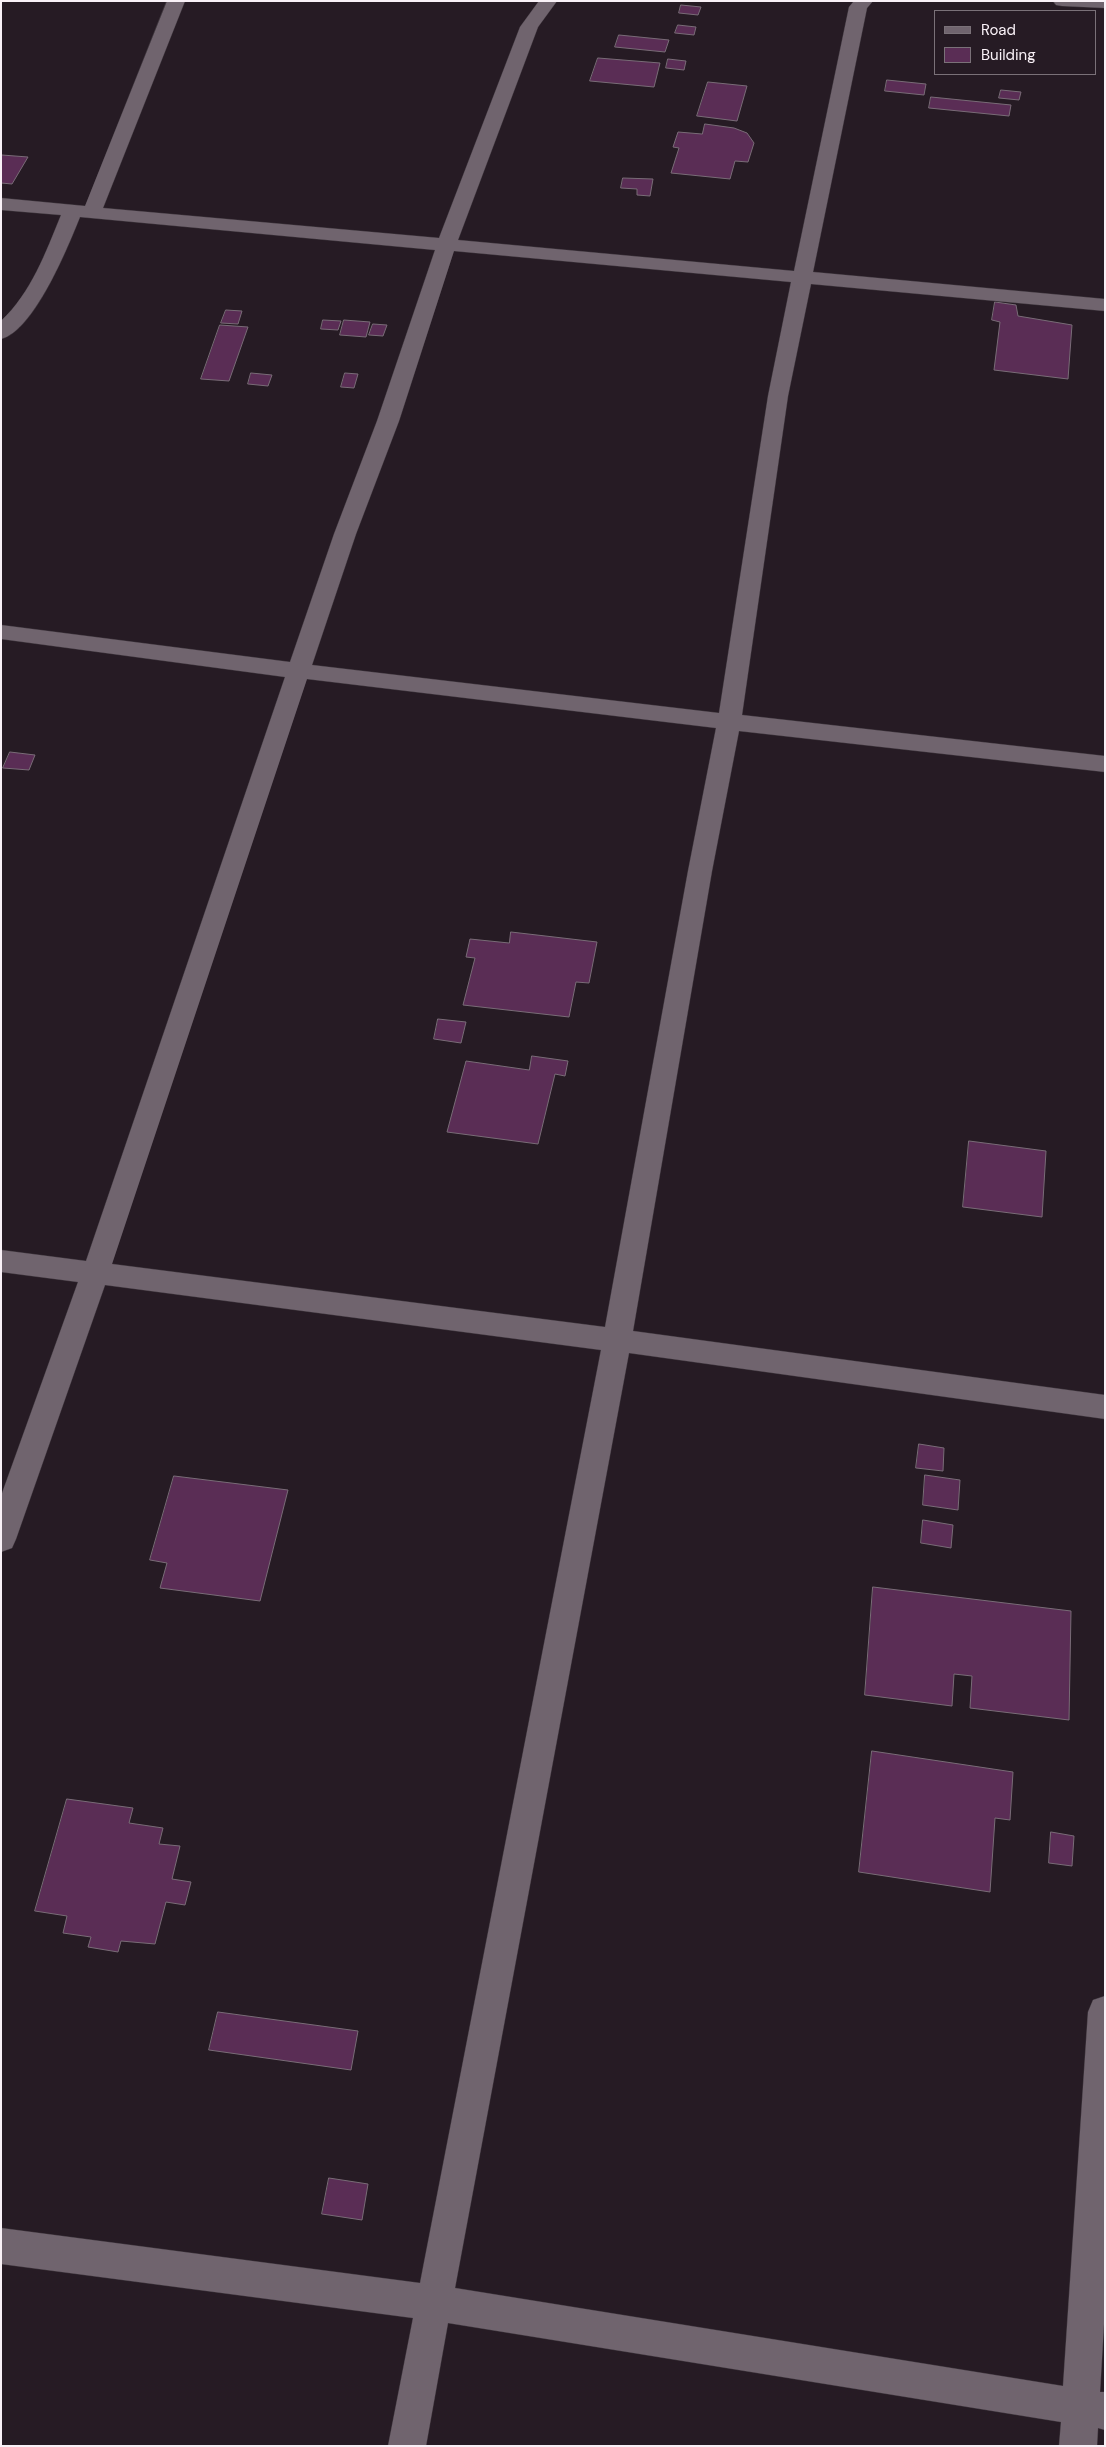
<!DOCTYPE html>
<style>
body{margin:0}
#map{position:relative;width:1106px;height:2447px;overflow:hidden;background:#261b24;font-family:"DM Sans",sans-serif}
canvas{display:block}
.frame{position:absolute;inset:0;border:2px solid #f9f1f7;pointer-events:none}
.legend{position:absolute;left:934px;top:10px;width:162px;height:65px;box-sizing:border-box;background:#261b24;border:1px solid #7a7178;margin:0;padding:6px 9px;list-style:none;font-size:15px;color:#f9f1f7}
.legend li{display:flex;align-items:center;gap:10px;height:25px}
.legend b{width:25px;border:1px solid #7a7178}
</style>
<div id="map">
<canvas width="1106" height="2447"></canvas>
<div class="frame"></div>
<ul class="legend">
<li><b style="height:6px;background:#70646e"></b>Road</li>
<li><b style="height:14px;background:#5a2d55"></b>Building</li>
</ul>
</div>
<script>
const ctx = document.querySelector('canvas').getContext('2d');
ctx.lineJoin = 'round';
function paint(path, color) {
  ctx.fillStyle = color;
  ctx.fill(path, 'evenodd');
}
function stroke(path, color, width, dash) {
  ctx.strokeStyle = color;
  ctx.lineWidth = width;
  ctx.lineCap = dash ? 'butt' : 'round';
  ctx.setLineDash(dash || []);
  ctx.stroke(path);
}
const building = new Path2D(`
 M681,5L701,7L698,15L679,13Z
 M678,25L696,27L694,35L675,33Z
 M619,35L669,40L665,52L615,47Z
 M598,58L660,63L654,87L590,81Z
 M668,59L686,61L684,70L666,68Z
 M887,80L926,84L924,95L885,91Z
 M708,82L747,86L737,121L697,116Z
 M1001,90L1021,92L1019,100L999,98Z
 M931,97L1011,105L1009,116L929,108Z
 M705,124L734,128L747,133L754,143L748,162L735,161L730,179L671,173L679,148L673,147L678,132L702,134Z
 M2,155L28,157L12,184L1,183Z
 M623,178L653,179L650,196L637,195V189L621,188Z
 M995,302L1016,305L1018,316L1072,325L1068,379L994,370L1000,322L992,320Z
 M226,310L242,311L238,324L221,323Z
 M323,320L341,321L338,330L321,329Z
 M344,320L370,322L366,337L340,335Z
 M373,324L387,325L383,336L369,335Z
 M220,325L248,327L229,381L201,379Z
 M251,373L272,375L268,386L248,384Z
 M345,373L358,374L354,388L341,387Z
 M10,752L35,755L29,770L3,768Z
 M511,932L597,942L589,983L576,982L569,1017L463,1005L475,958L466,957L470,939L509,943Z
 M438,1019L466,1022L461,1043L434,1039Z
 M532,1056L568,1061L565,1076L555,1074L538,1144L447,1132L466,1061L529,1070Z
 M969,1141L1046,1151L1042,1217L963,1207Z
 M919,1444L944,1448L943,1471L916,1468Z
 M925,1475L960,1480L958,1510L923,1505Z
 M174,1476L288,1490L260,1601L160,1588L167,1563L150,1560Z
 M923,1520L953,1525L951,1548L921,1543Z
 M873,1587L1071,1611L1069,1720L970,1708L972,1676L954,1674L952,1706L865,1695Z
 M872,1751L1013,1772L1010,1820L995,1818L990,1892L859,1872Z
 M67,1799L133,1808L129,1823L163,1828L159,1844L180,1846L172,1879L191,1882L185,1905L166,1902L155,1944L121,1941L118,1952L88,1947L91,1937L63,1933L67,1916L35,1911Z
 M1051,1832L1074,1836L1072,1866L1049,1863Z
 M218,2012L358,2031L351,2070L209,2050Z
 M329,2178L368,2184L362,2220L322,2214Z`);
paint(building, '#5a2d55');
stroke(building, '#796c77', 1);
const minor = new Path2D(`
 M167,1H185L103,208L439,238L520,27L539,1H557L538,27L458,240L794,271L849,7L854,1H873L867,8L813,272L1105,299V311L811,284L788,396L742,715L1105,756V772L739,731L712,871L633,1331L1105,1395V1419L629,1353L455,2288L1063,2386L1088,2012L1093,2000L1105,1996V2307L1100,2392H1105V2430L1098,2428L1097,2446H1059L1061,2422L448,2323L426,2446H388L413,2318L1,2264V2228L420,2283L601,1350L105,1285L16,1539L12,1548L1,1552V1496L78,1282L1,1272V1250L86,1261L285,677L1,639V625L290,662L334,534L377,421L435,250L80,217C68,247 34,331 1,339V321C31,293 46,252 61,215L1,210V198L85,206ZM454,251L791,282L768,396L719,713L312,665L356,534L399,421ZM307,679L716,728L688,871L605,1327L112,1264Z
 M1053,1H1105V8L1062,6L1056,5Z`);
stroke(minor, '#3d353c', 1);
paint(minor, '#70646e');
</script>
